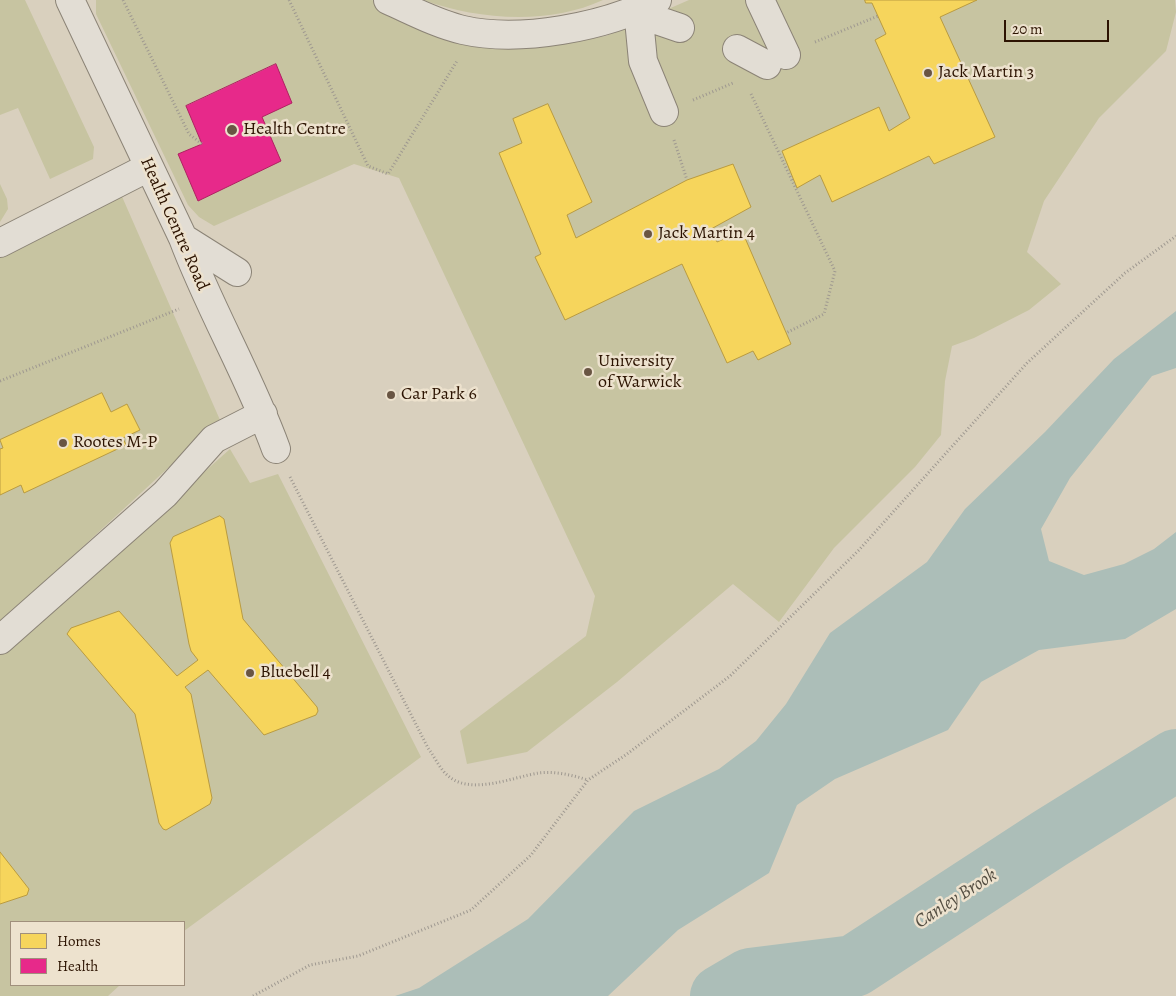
<!DOCTYPE html>
<style>
body{margin:0}
#map{position:relative;width:1176px;height:996px;overflow:hidden;background:#d9d0be;font-family:Alegreya,serif}
canvas{display:block}
.legend{position:absolute;left:10px;top:921px;width:175px;height:65px;box-sizing:border-box;background:#ede2ce;border:1px solid #a08f7c;margin:0;padding:6px 9px;list-style:none;font-size:15px;color:#2c1301}
.legend li{display:flex;align-items:center;gap:10px;height:25px}
.legend b{width:25px;border:1px solid #a08f7c}
.scale{position:absolute;left:1004px;top:20px;width:105px;height:22px;box-sizing:border-box;border:2px solid #2c1301;border-top:0;padding-left:6px;font-size:15px;line-height:18px;white-space:nowrap;color:#2c1301;-webkit-text-stroke:4px #ede2ce;paint-order:stroke}
</style>
<div id="map">
<canvas width="1176" height="996"></canvas>
<ul class="legend">
<li><b style="height:14px;background:#f6d55c"></b>Homes</li>
<li><b style="height:14px;background:#e7298a"></b>Health</li>
</ul>
<div class="scale">20 m</div>
</div>
<script>
const ctx = document.querySelector('canvas').getContext('2d');
ctx.lineJoin = 'round';
function paint(path, color) {
  ctx.fillStyle = color;
  ctx.fill(path, 'evenodd');
}
function stroke(path, color, width, dash) {
  ctx.strokeStyle = color;
  ctx.lineWidth = width;
  ctx.lineCap = dash ? 'butt' : 'round';
  ctx.setLineDash(dash || []);
  ctx.stroke(path);
}
function label(font, color, halo, rows, align = 'center') {
  ctx.font = font + ' Alegreya,serif';
  ctx.lineWidth = 5;
  ctx.setLineDash([]);
  ctx.textBaseline = 'middle';
  ctx.strokeStyle = halo;
  ctx.fillStyle = color;
  for (const [text, x, y, turn = 0] of rows) {
    ctx.save();
    ctx.translate(x, y);
    ctx.rotate((+turn || 0) * Math.PI / 180);
    ctx.textAlign = isNaN(turn) ? turn : align;
    if (halo) ctx.strokeText(text, 0, 0);
    ctx.fillText(text, 0, 0);
    ctx.restore();
  }
}
paint(new Path2D(`
 M0,0H25L94,147L93,159L50,179L18,108L0,115Z
 M96,0H372L457,35L513,46L551,45L606,36L689,0H1175L1176,12L1166,51L1099,118L1044,201L1027,252L1061,284L1029,310L974,338L952,346L945,381L941,435L915,467L834,548L779,622L733,584L617,682L527,752L467,764L460,731L586,636L595,596L399,178L354,164L214,226L199,217L188,205L96,14Z
 M423,0H603C549,25 478,20 423,0Z
 M0,184L7,199L8,209L0,222Z
 M120,192L220,420L0,623V250Z
 M230,449L250,483L278,474L421,757L184,931V922H11V985H120L108,996H0V655Z`), '#c7c4a1');
paint(new Path2D(`
 M1176,311V368L1152,376L1070,478L1041,529L1049,561L1084,575L1124,564L1154,549L1176,532V609L1125,639L1039,650L981,682L948,730L835,779L797,805L769,873L678,930L608,996H395L419,988L528,919L634,811L719,769L756,741L786,704L830,633L927,562L965,509L1045,432L1114,359Z`), '#acbeb8');
const homes = new Path2D(`
 M865,0H977L940,17L995,137L934,164L929,156L832,202L820,175L797,188L782,151L879,107L889,131L910,118L875,40L886,34L872,3H866Z
 M548,104L592,202L567,215L576,238L687,180L733,164L751,207L711,229L717,242L742,231L791,344L758,360L753,351L727,363L682,264L565,320L535,257L541,254L499,153L522,143L513,119Z
 M102,393L111,412L127,404L140,430L123,438L126,445L24,493L21,485L0,495V449L3,448L0,440Z
 M220,516L224,519L243,619L317,707L318,711L316,715L264,735L208,670L185,687L191,694L212,798L210,804L166,830L163,829L159,823L135,714L67,634L71,628L119,611L177,676L198,660L191,651L189,644L170,543L173,537Z
 M0,852L29,889L27,895L0,904Z`);
paint(homes, '#f6d55c');
stroke(homes, '#b99b41', 1);
const health = new Path2D(`
 M276,64L292,103L262,117L281,161L198,201L178,154L202,144L186,106Z`);
paint(health, '#e7298a');
stroke(health, '#af2261', 1);
stroke(new Path2D(`
 M721,996L750,979L854,966L1049,839L1176,760`), '#acbeb8', 62);
const minor = new Path2D(`
 M70,0L183,238C210,310 250,377 276,449
 M388,0C413,11 437,24 463,30C520,43 605,27 657,0
 M760,0L786,55
 M638,9L643,61L664,112
 M639,14L680,28
 M737,49L767,65
 M183,238L237,272
 M0,243L149,167
 M0,640L165,494L214,439L263,414`);
stroke(minor, '#8b8376', 30);
stroke(new Path2D(`
 M123,0L189,134L202,144
 M289,0L368,166L388,174L457,61
 M815,42L878,16
 M751,94L835,271L824,314L786,333
 M693,100L733,83
 M674,140L687,180
 M0,381L179,309
 M290,477L428,748C434,756 439,767 446,774C469,797 512,777 539,773C555,771 572,775 588,780
 M253,996L310,965L358,956L471,910L531,855L588,780L627,754L730,676L859,550L1027,363L1125,273L1176,236`), '#9e9890', 3, [1, 2.5]);
stroke(minor, '#e2ddd4', 28);
for (const [x, y, r, color] of [
 [928,73,5,"#695543"],
 [232,130,6,"#695543"],
 [648,234,5,"#695543"],
 [588,372,5,"#695543"],
 [391,395,5,"#695543"],
 [63,443,5,"#695543"],
 [250,673,5,"#695543"]
]) {
  const dot = new Path2D();
  dot.arc(x, y, r, 0, 2 * Math.PI);
  ctx.fillStyle = color;
  ctx.fill(dot);
  stroke(dot, '#ede2ce', 2);
}
label('18px', '#2c1301', '#ede2ce', [
 ["Jack Martin 3",938,73],
 ["Health Centre",243,130],
 ["Jack Martin 4",658,234],
 ["University",598,362],
 ["of Warwick",598,383],
 ["Car Park 6",401,395],
 ["Rootes M-P",73,443],
 ["Bluebell 4",260,673]
], 'left');
label('18px', '#2c1301', '#ede2ce', [
 ["Health Centre Road",174,224,66]
]);
label('italic 19px', '#524c40', '#ede2ce', [
 ["Canley Brook",956,899,-33]
]);
</script>
